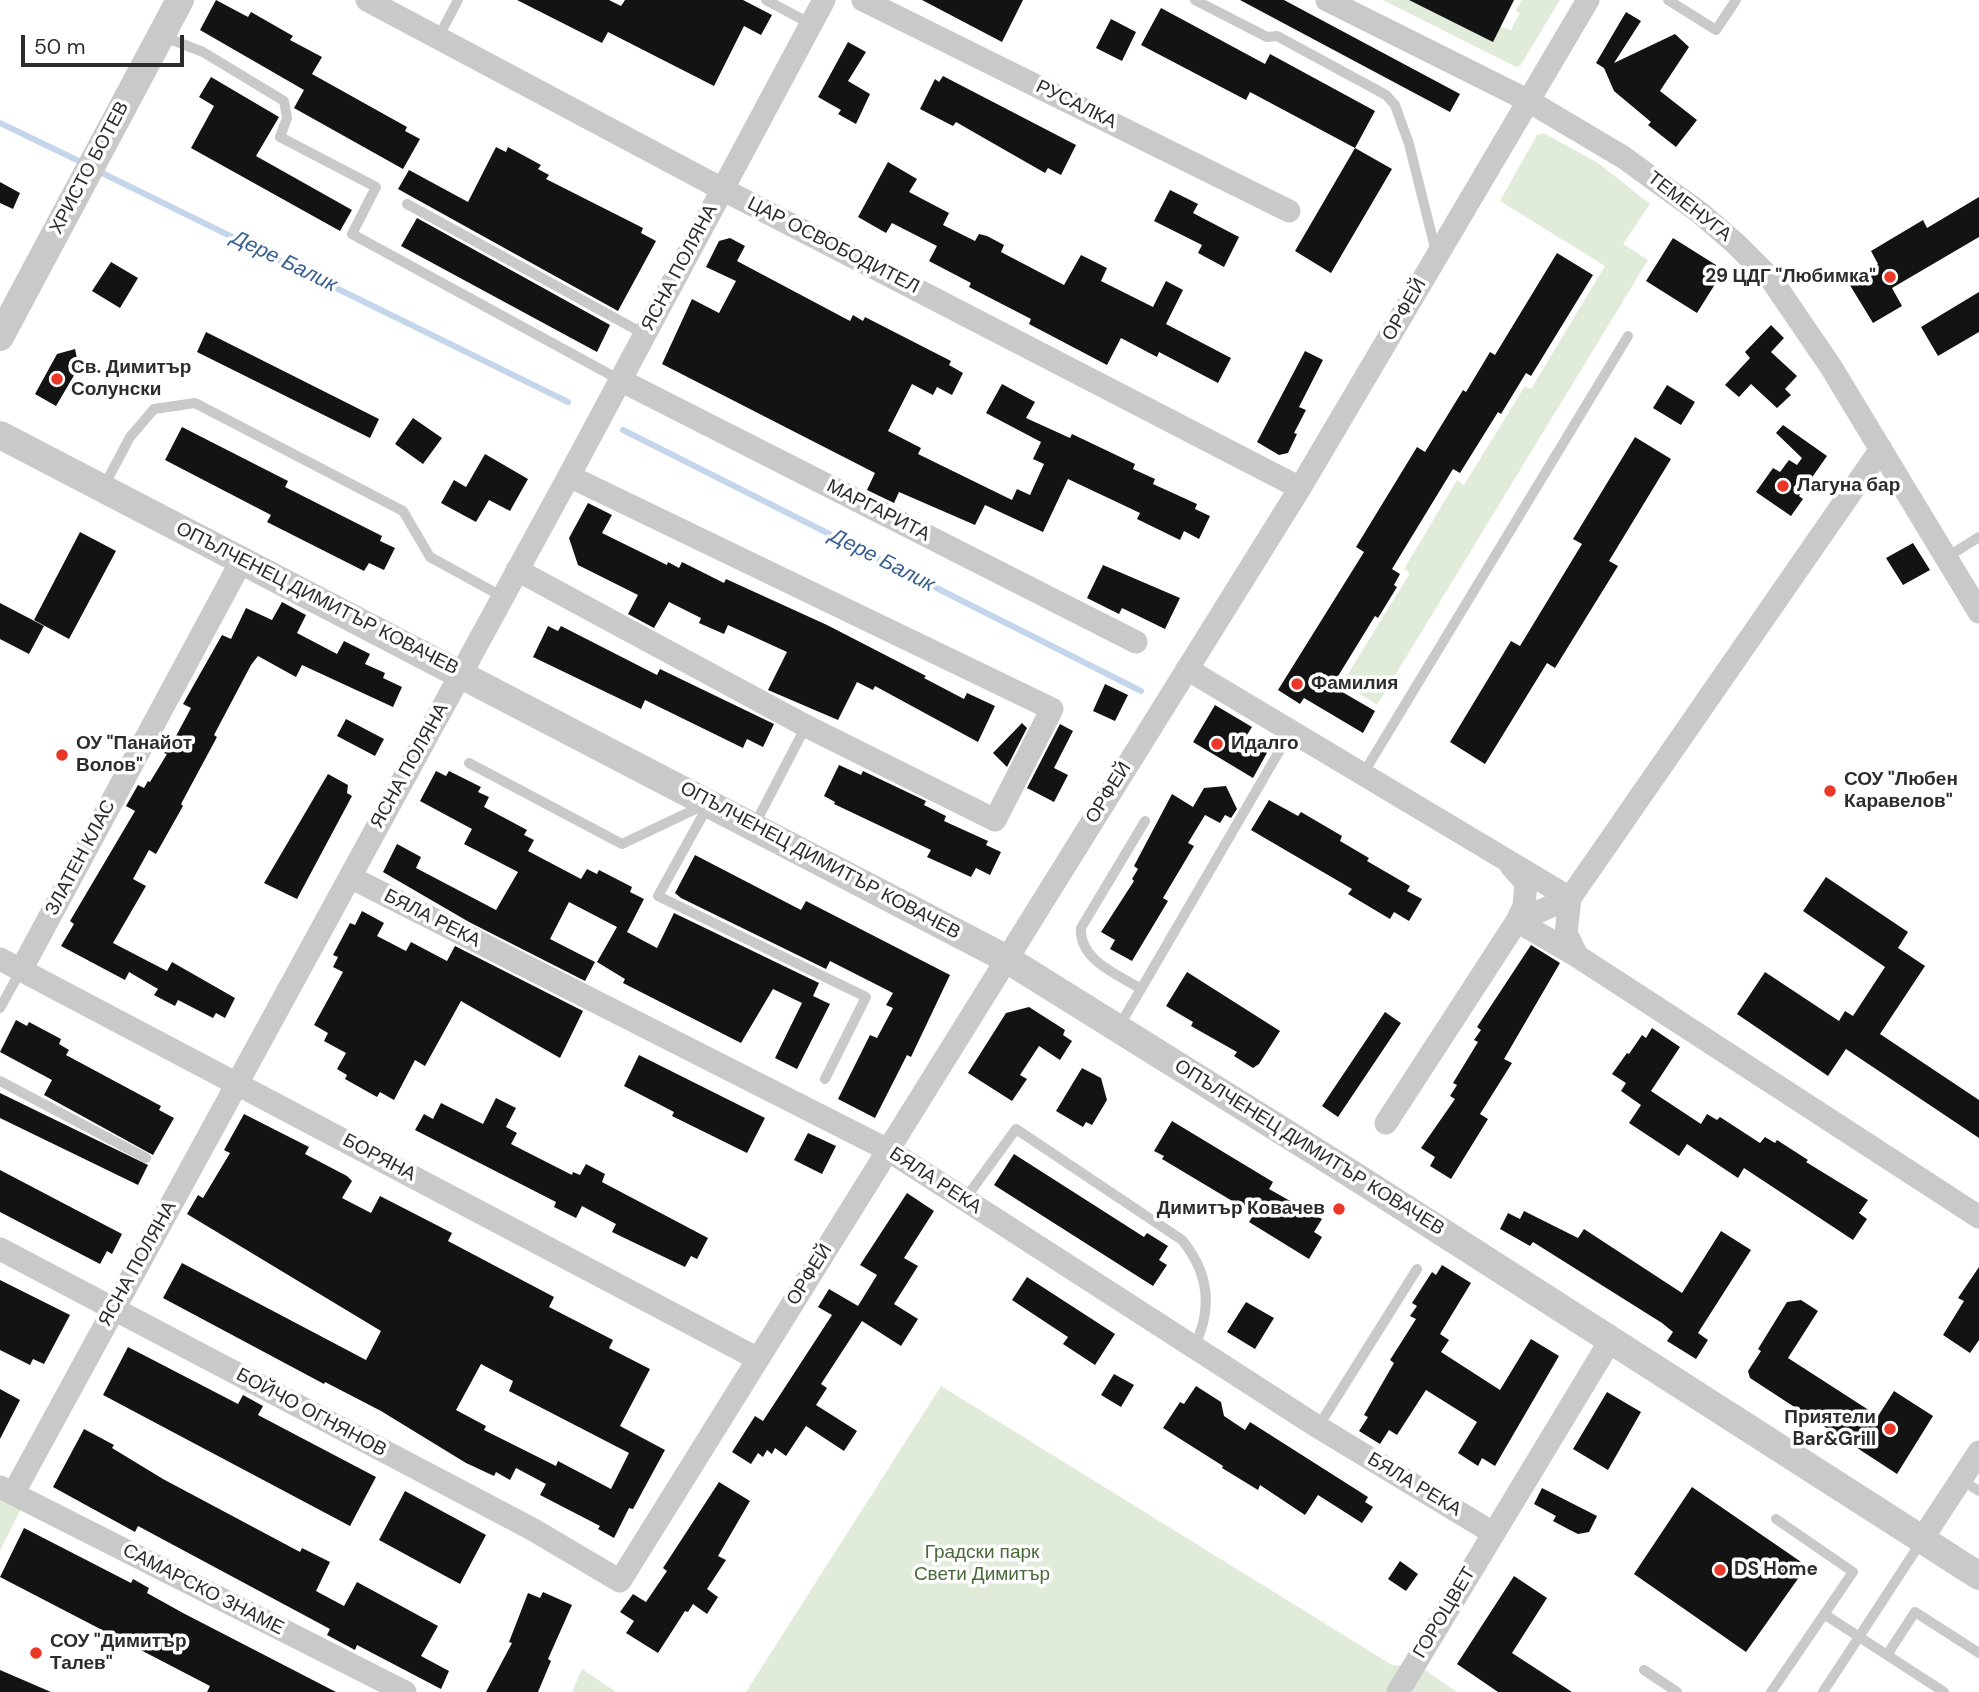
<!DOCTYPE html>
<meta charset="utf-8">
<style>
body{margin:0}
#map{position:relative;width:1979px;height:1692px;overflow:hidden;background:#fff;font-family:"DM Sans",sans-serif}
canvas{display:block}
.scale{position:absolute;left:21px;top:35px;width:163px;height:32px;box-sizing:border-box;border:4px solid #2c2c2c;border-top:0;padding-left:9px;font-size:21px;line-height:24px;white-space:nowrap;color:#2c2c2c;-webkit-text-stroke:5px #fff;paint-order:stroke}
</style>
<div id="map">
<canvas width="1979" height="1692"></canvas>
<div class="scale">50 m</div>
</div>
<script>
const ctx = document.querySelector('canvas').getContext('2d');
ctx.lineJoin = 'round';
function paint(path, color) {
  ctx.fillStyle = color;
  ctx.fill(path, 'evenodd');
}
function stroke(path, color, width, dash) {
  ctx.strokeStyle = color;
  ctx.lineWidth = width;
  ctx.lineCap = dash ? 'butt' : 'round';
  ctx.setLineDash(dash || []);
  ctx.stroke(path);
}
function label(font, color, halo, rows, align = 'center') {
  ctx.font = font + ' "DM Sans",sans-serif';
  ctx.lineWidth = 7;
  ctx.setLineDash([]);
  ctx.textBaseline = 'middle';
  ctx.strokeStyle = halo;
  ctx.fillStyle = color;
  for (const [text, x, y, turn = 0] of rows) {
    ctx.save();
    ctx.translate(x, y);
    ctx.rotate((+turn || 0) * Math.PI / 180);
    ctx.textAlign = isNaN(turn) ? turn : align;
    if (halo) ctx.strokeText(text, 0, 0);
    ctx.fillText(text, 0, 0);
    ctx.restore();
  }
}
paint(new Path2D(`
 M1383,0H1409L1511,30L1520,13L1516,11L1522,0H1560L1520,66L1516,67Z
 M1544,133L1598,163L1650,204L1623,244L1648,260L1377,705L1343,682L1410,573L1404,569L1457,480L1464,485L1525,386L1531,389L1605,266L1500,201L1537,135Z
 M941,1386L1392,1665L1422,1668L1457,1692H746Z
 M0,1493L23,1505L0,1551Z
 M582,1669L616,1692H572Z`), '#e0ebd9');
stroke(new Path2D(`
 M0,123L83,163
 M96,170L568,402
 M623,430L1141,691`), '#c4d6ec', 6);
paint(new Path2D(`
 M216,0L248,17L251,12L293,36L290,40L322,57L312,74L407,127L405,131L420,139L403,169L294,108L304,90L200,30Z
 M517,0H609L621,6L625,0H743L772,15L761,35L744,26L714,86L608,32L602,43Z
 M922,0H1023L1002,42Z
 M1240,0H1284L1460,94L1450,112Z
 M1409,0H1514L1493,42Z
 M1161,8L1265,64L1270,54L1375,111L1355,148L1250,92L1246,100L1141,45Z
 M1626,12L1641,21L1614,63L1675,34L1689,47L1660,91L1697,120L1676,147L1648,125L1651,122L1614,91L1604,68L1596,63Z
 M1111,19L1136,32L1122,61L1096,48Z
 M848,42L866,52L848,81L870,94L856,124L838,114L841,110L818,97Z
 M943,76L1076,145L1061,175L1048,168L1045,173L956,122L953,126L920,109L935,79L939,82Z
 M211,77L279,117L256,156L352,210L340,231L191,148L214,106L199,97Z
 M496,147L506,152L508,147L541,165L538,169L549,175L546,179L643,228L641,233L656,241L618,311L398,189L409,170L468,202Z
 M1355,148L1392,169L1331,273L1295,251Z
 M888,162L917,179L909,192L949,213L943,225L975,241L979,234L987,236L1004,245L1001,252L1064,285L1081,255L1107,268L1101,281L1153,307L1166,281L1183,290L1166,324L1231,358L1218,383L1159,352L1157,357L1121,338L1107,365L1029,324L1031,319L969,287L971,283L929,261L937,246L892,223L886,233L858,217Z
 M0,182L20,193L13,209L0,203Z
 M1170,190L1198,204L1193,213L1239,237L1224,267L1198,253L1202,245L1154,221Z
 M1979,197V237L1892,288L1902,306L1873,323L1848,282L1878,264L1871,251L1923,220L1927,228Z
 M417,218L610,325L597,352L401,246Z
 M730,238L745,246L737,261L850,321L853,315L863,321L865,317L951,361L949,365L963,373L952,395L937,387L933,395L912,384L888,431L921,448L918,454L1012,500L1017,489L1030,495L1044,464L1033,459L1041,442L986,413L1002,384L1035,402L1026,418L1070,438L1072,434L1135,464L1133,469L1155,479L1153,484L1197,504L1195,509L1210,516L1199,539L1184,531L1180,540L1137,519L1140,513L1068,479L1043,532L985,505L975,525L899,492L894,503L867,490L875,473L662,364L692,299L719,313L736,281L706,267L719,241Z
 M1673,238L1716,265L1717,281L1697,313L1646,281Z
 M1557,253L1593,275L1531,376L1526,373L1501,414L1498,412L1460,473L1453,469L1392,569L1400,574L1394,585L1397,587L1378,618L1375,616L1332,686L1375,711L1363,733L1304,698L1300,704L1278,690L1364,552L1356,547L1417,447L1425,452L1463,390L1466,392L1490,352L1495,355Z
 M111,262L138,278L120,308L92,291Z
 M1979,292V332L1938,356L1921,327Z
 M1771,325L1784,338L1771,352L1797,376L1785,389L1791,395L1777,408L1751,384L1739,397L1725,385L1750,358L1745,352Z
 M206,332L379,419L370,438L197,352Z
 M75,349L79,367L56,406L35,394L57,354Z
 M1305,351L1323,360L1299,407L1306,410L1294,433L1297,434L1288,453L1279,455L1257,442Z
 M1667,385L1695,402L1681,425L1653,408Z
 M413,418L442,438L423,464L395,444Z
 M1783,425L1827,456L1799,496L1803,499L1791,516L1756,492L1773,468L1780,472L1789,460L1797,465L1802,458L1776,433Z
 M182,427L288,481L285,487L382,536L380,541L395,548L384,570L369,563L364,571L267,522L271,515L165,460Z
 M1635,437L1671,459L1609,561L1618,566L1555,668L1547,663L1485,764L1450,742L1511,641L1520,646L1582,544L1573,539Z
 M485,454L528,479L510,511L489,500L476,522L441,503L454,480L466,487Z
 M588,503L612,515L602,533L667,565L668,562L679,568L682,562L724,583L726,579L827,625L926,676L924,678L964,699L967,693L995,706L978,742L875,686L873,690L857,682L838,720L768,690L787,652L728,625L724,634L699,623L701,618L669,602L654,628L628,614L638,595L578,565L569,538Z
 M80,532L116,551L69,639L34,620Z
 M1913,543L1930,570L1903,585L1886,558Z
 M1103,565L1180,598L1165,629L1122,608L1119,614L1087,598Z
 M282,602L306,615L297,633L337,654L344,641L370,654L365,664L385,673L383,678L402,687L393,707L302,665L296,677L258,656L251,665L214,735L217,737L181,804L183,806L156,854L149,850L133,879L146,886L113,943L167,971L172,962L235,998L225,1018L216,1013L213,1018L178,1000L175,1006L154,995L158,989L129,972L125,980L61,946L74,924L70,921L135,811L126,806L138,785L144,788L148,781L150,782L167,754L164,753L172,737L175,738L191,708L183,704L222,635L231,639L246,608L272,620Z
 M0,603L44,626L29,654L0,639Z
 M548,626L558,631L561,626L657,675L660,669L774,724L763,747L747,739L743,748L645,700L641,709L533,657Z
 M1105,684L1128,695L1115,721L1093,711Z
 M1215,705L1252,727L1245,738L1268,751L1253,778L1193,742Z
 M346,719L384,739L375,756L337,736Z
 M1022,723L1027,728L1007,767L993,753Z
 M1060,724L1073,731L1054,768L1068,775L1054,802L1027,788Z
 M839,765L861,775L863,771L926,801L924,805L946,816L944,821L988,841L986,845L1001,852L990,875L976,868L971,877L927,857L931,850L834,804L835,802L824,796Z
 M436,771L446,776L449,771L481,787L478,792L489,797L484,807L527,830L524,835L534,840L528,851L581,879L587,869L597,874L599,870L632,887L630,892L644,899L627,932L657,948L674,913L819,983L813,996L830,1004L797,1069L775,1058L802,1003L773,989L741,1043L623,983L625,979L597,962L617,927L569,902L550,939L595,962L585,981L469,922L383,872L397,844L421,857L416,868L496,910L518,872L464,844L472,829L420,801Z
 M328,774L348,785L347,793L352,796L297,899L264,883Z
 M1226,786L1237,809L1231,818L1225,815L1220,823L1205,815L1188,843L1194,846L1163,898L1168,901L1132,961L1110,949L1115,940L1101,932L1134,881L1132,879L1138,869L1134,866L1172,794L1193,807L1204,788Z
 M1269,800L1298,816L1301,812L1342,836L1340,841L1369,858L1367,861L1410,886L1407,891L1422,899L1409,921L1394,912L1390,919L1348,894L1352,889L1251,830Z
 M695,855L801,910L806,901L950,975L911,1057L907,1055L875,1118L838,1099L870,1035L877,1038L893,1008L886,1005L893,993L830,961L826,969L681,898L675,893Z
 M1826,877L1908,932L1898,948L1925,966L1880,1034L1979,1100V1138L1846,1049L1828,1076L1737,1014L1765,972L1839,1021L1845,1011L1853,1016L1885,967L1803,911Z
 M362,911L384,923L377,936L406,951L411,942L447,961L455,946L583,1011L560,1058L461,1001L425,1066L415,1060L394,1100L380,1092L377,1097L345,1079L347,1075L337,1069L346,1053L324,1041L328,1033L314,1025L343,972L333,967L338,957L333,955L350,923L355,925Z
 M1531,945L1560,963L1504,1059L1512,1063L1480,1114L1488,1119L1451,1179L1430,1166L1435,1157L1421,1148L1455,1099L1450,1096L1457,1085L1453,1083L1478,1042L1474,1040L1481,1030L1477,1027Z
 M1187,972L1280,1031L1259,1064L1253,1068L1234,1056L1237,1052L1191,1026L1193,1022L1166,1006Z
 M1029,1007L1065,1030L1063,1035L1072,1041L1060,1060L1039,1046L1020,1075L1027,1079L1012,1101L968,1073L1006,1013Z
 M1385,1012L1401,1023L1338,1117L1322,1106Z
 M16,1020L27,1026L29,1022L61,1039L59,1044L69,1050L66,1055L161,1106L159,1110L174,1118L153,1155L44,1095L52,1080L0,1052Z
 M1652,1028L1680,1047L1651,1091L1701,1124L1707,1114L1717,1120L1720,1117L1760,1143L1765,1137L1775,1143L1777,1140L1808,1160L1806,1162L1868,1200L1859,1213L1867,1219L1853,1240L1744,1168L1738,1178L1687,1144L1679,1156L1629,1123L1641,1105L1621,1091L1626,1083L1612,1074L1627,1053L1629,1054L1642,1035L1646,1038Z
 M639,1055L765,1118L747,1153L672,1116L674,1112L624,1086Z
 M1082,1068L1101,1078L1107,1100L1092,1125L1086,1122L1083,1127L1056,1111Z
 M0,1093L148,1165L138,1185L0,1118Z
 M496,1098L516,1108L506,1127L517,1133L511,1144L572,1175L573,1172L580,1175L586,1164L605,1174L602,1182L708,1238L697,1259L691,1256L685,1267L612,1232L616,1224L582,1206L576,1218L554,1207L556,1202L415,1130L424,1114L433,1119L441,1103L483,1124Z
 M244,1114L309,1147L305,1154L347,1176L352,1181L342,1198L371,1213L380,1196L452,1233L448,1241L554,1297L549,1307L613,1340L609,1348L650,1369L620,1426L665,1450L633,1509L629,1508L614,1538L598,1529L600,1526L540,1495L546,1484L516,1468L510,1480L496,1472L494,1476L466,1463L381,1411L325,1382L324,1384L163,1298L182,1263L366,1360L381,1331L187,1214L198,1195L203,1198L230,1153L224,1150ZM481,1364L513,1381L509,1391L629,1453L611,1489L558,1461L556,1466L484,1430L486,1426L456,1410Z
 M1172,1121L1273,1182L1269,1189L1322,1219L1314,1232L1322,1237L1309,1259L1249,1222L1254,1214L1162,1159L1164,1156L1154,1151Z
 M808,1133L836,1146L822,1174L794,1160Z
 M1014,1154L1144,1237L1147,1233L1168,1246L1159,1260L1167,1265L1153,1286L994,1185Z
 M0,1170L122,1234L112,1254L107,1251L100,1264L0,1212Z
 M907,1193L934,1211L904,1258L918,1266L894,1304L918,1319L901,1346L862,1321L821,1384L827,1388L816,1405L857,1431L844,1451L806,1426L786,1456L775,1448L772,1454L767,1450L763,1457L758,1453L751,1464L732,1452L755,1416L763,1421L832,1315L818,1307L829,1289L858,1306L877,1275L860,1265Z
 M1524,1211L1578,1238L1584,1229L1682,1293L1721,1231L1751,1250L1698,1333L1708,1340L1696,1359L1667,1341L1673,1332L1662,1323L1533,1242L1530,1246L1500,1229L1508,1213L1520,1219Z
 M1442,1265L1471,1283L1440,1334L1449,1340L1441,1352L1500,1390L1531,1339L1559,1356L1495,1466L1482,1458L1478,1466L1458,1453L1477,1422L1426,1390L1397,1435L1389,1430L1380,1444L1359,1431L1368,1417L1364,1415L1394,1363L1390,1360L1416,1319L1410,1316L1417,1306L1412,1303L1432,1272L1436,1275Z
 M1979,1267V1340L1970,1353L1943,1335L1964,1301L1958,1298Z
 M1027,1277L1115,1334L1095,1365L1063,1344L1068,1337L1012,1300Z
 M0,1280L70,1315L44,1364L33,1359L30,1365L0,1350Z
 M1801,1300L1818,1311L1788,1358L1878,1416L1894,1391L1933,1416L1897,1474L1750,1378L1748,1371L1761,1351L1758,1349L1787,1302Z
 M1246,1302L1274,1318L1255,1349L1227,1332Z
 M128,1347L238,1404L243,1395L263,1406L258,1415L376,1477L350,1526L103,1395Z
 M1114,1374L1134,1385L1121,1407L1101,1395Z
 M1196,1386L1221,1402L1224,1416L1245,1430L1250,1422L1368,1497L1365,1502L1373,1507L1362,1523L1318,1495L1305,1515L1260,1485L1258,1490L1222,1468L1223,1466L1163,1428L1180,1402L1184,1404Z
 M0,1389L20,1400L0,1439Z
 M1607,1392L1641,1412L1608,1470L1573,1449Z
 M84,1429L114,1445L112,1448L163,1479L300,1552L302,1548L330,1562L316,1591L344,1606L357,1582L438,1626L421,1656L449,1671L441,1689L357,1645L355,1650L327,1635L330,1629L138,1526L135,1532L53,1487Z
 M719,1482L750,1501L718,1556L726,1560L707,1589L718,1597L707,1614L693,1604L688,1612L685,1611L658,1653L626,1633L634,1621L620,1612L633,1594L646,1602L667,1571L663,1568Z
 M1692,1487L1807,1566L1746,1652L1634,1574Z
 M1542,1488L1597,1516L1589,1532L1578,1534L1568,1529L1553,1521L1556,1516L1534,1504Z
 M405,1491L486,1535L460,1584L379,1540Z
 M24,1528L131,1583L133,1579L149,1588L147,1593L183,1613L336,1692H207L210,1686L0,1577Z
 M1400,1561L1418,1574L1406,1591L1388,1579Z
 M1514,1576L1547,1598L1512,1653L1572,1692H1498L1457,1664Z
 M543,1592L572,1605L548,1659L551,1661L538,1692H486L512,1643L509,1642L528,1593L540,1598Z
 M0,1670L51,1692H0Z`), '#131313');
stroke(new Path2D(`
 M766,0L811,24
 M1195,0L1267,37L1277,36L1386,95L1395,105L1409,144L1436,252
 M1668,0L1716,30L1736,0
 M162,36L203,52L284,101L287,118L280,137L376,187L352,234L620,380
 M438,38L458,0
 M407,204L644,334
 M103,488L130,437L154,409L195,403L403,511L430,557L503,597
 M1947,557L1979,537
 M469,763L622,844L704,805
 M1363,774L1628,336
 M709,804L658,896L866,997L825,1079
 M754,826L806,726
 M1141,989L1291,731
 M0,1008L21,970
 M1118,1028L1141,989C1117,974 1079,960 1081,928L1145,821
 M0,1081L146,1158
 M965,1199L1016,1129L1182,1240C1209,1273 1213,1309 1194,1347
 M1318,1427L1417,1269
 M1961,1480L1979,1491
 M1824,1614L1887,1655
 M1644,1670L1677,1692
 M1771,1692L1853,1572L1776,1519
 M1823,1692L1921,1542
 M1944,1692L1887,1655L1915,1612L1979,1653`), '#c9c9c9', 10);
stroke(new Path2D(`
 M367,0L722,189L1300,488
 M863,0L1289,211
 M1327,0L1527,100L1623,157L1699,212L1735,243L1771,279L1831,367L1979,612
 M620,380L1136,642
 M517,570L806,726L995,820L1052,709L569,476
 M1187,669L1570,898L1566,933L1577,956L1979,1217
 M1511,866L1526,883L1524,906L1517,921L1577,956
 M350,877L888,1150L1318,1427L1493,1533
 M0,959L758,1359
 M21,970L242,560
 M1386,1123L1517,921L1570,898L1881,449
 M0,1249L532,1529L620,1581L1300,488L1588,0
 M0,1487L405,1692
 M13,1494L569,476L824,0
 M1922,1539L1979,1452
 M1398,1692L1610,1341`), '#c9c9c9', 23);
stroke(new Path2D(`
 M0,337L180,0
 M0,435L1005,958L1361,1180L1979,1576`), '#c9c9c9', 28);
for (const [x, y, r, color] of [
 [1890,277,7,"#eb3727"],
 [57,379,7,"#eb3727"],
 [1783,486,7,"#eb3727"],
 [1297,684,7,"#eb3727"],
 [1217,744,7,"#eb3727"],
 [62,755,7,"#eb3727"],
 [1830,791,7,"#eb3727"],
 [1339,1209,7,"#eb3727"],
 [1890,1429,7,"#eb3727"],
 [1720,1570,7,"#eb3727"],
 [36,1653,7,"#eb3727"]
]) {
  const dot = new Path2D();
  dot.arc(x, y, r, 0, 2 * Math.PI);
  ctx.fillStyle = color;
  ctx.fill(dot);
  stroke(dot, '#fff', 2.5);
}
label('19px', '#2c2c2c', '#fff', [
 ["РУСАЛКА",1076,105,26],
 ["ХРИСТО БОТЕВ",90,168,-62],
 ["ТЕМЕНУГА",1689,207,38],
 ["ЦАР ОСВОБОДИТЕЛ",833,246,27],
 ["ЯСНА ПОЛЯНА",680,268,-62],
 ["ОРФЕЙ",1405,310,-60],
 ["МАРГАРИТА",878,511,27],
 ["ОПЪЛЧЕНЕЦ ДИМИТЪР КОВАЧЕВ",317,599,27],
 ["ЯСНА ПОЛЯНА",410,766,-61],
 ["ОРФЕЙ",1109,793,-58],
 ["ЗЛАТЕН КЛАС",81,858,-62],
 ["ОПЪЛЧЕНЕЦ ДИМИТЪР КОВАЧЕВ",820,861,28],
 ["БЯЛА РЕКА",432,919,27],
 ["ОПЪЛЧЕНЕЦ ДИМИТЪР КОВАЧЕВ",1309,1148,32],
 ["БОРЯНА",379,1158,28],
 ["БЯЛА РЕКА",935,1181,33],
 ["ЯСНА ПОЛЯНА",138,1264,-61],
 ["ОРФЕЙ",810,1275,-58],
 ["БОЙЧО ОГНЯНОВ",311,1413,28],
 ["БЯЛА РЕКА",1414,1485,31],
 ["САМАРСКО ЗНАМЕ",203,1590,27],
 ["ГОРОЦВЕТ",1445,1613,-59]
]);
label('bold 19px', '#2c2c2c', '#fff', [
 ["29 ЦДГ \"Любимка\"",1876,277,"right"],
 ["Св. Димитър",71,368],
 ["Солунски",71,390],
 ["Лагуна бар",1797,486],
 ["Фамилия",1311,684],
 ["ОУ \"Панайот",76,744],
 ["Волов\"",76,766],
 ["Идалго",1231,744],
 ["СОУ \"Любен",1844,780],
 ["Каравелов\"",1844,802],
 ["Димитър Ковачев",1325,1209,"right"],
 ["Приятели",1876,1418,"right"],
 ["Bar&Grill",1876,1440,"right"],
 ["DS Home",1734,1570],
 ["СОУ \"Димитър",50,1642],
 ["Талев\"",50,1664]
], 'left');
label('19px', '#486939', '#fff', [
 ["Градски парк",982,1553],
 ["Свети Димитър",982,1575]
]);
label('italic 21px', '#386091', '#fff', [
 ["Дере Балик",284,262,26],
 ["Дере Балик",882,561,27]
]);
</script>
